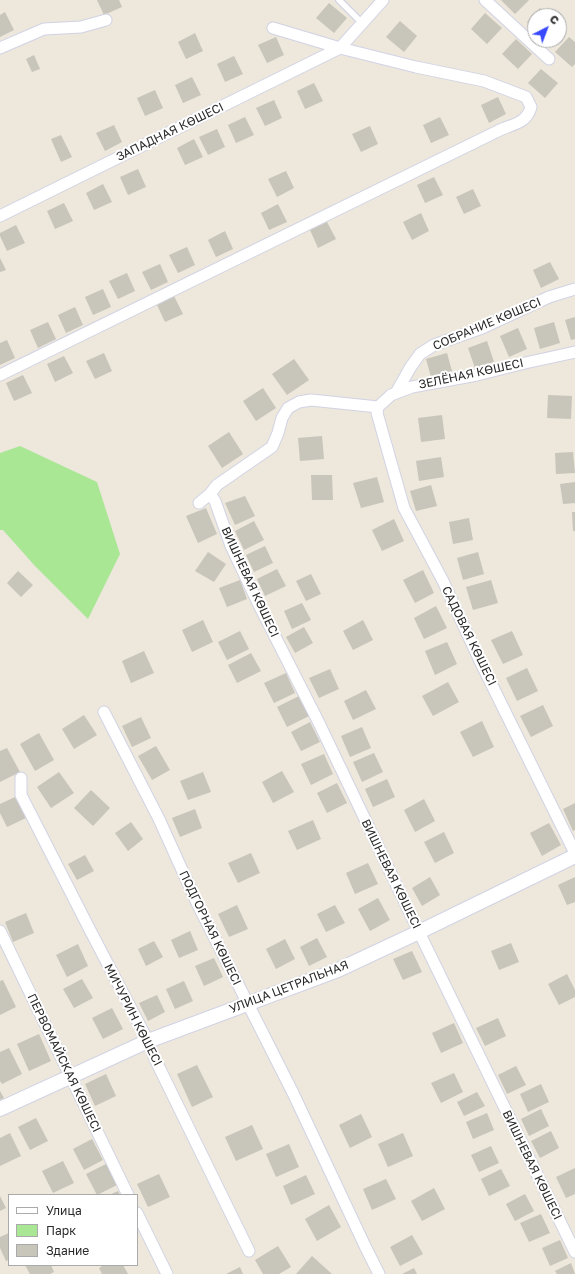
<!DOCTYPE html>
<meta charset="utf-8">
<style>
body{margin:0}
#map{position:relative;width:575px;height:1274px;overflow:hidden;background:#ede7dc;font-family:"Golos Text",sans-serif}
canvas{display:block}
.legend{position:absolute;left:8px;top:1194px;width:130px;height:72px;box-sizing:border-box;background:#fff;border:1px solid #aaa;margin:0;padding:5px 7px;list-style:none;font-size:12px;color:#2a2a2a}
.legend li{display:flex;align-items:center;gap:8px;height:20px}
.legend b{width:20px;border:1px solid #aaa}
.north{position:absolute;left:527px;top:8px;width:40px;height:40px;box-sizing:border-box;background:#fff;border:1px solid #aaa;border-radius:50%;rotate:42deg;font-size:11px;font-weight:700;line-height:16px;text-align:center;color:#2a2a2a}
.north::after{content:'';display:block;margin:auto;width:14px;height:18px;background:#3748ff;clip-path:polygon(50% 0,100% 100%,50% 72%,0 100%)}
</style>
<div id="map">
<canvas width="575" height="1274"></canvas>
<ul class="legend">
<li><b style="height:5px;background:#fff"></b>Улица</li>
<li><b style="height:11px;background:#a9e795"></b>Парк</li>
<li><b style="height:11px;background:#c8c5ba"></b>Здание</li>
</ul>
<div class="north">С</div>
</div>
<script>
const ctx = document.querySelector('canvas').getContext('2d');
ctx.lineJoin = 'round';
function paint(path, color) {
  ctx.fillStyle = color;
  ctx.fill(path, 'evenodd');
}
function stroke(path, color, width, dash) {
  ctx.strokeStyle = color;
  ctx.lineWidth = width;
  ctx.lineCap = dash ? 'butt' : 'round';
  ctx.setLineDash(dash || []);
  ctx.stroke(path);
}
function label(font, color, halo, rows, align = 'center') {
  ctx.font = font + ' "Golos Text",sans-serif';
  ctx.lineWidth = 4;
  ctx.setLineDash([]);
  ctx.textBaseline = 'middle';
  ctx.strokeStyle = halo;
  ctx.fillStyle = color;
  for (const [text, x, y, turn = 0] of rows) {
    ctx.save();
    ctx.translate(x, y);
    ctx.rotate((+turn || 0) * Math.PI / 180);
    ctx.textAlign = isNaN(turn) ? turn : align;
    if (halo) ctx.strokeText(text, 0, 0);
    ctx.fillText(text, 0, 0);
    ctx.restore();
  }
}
paint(new Path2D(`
 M20,446L97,482L120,554L88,619L35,566L3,530H0V453Z`), '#a9e795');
paint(new Path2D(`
 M97,0H119L122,7L104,15Z
 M501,0H529L515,14Z
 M329,3L347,18L334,33L316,18Z
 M540,8L549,16H535V30L527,22Z
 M5,12L14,30L0,37V15Z
 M485,13L502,28L487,44L471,29Z
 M400,21L417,36L404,52L386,37Z
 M195,33L203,51L186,59L178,42Z
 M276,37L284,55L267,63L258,45Z
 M569,37L575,42V64L572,67L555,52Z
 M516,39L532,54L518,69L502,54Z
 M34,55L40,69L32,72L26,59Z
 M234,56L243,74L225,82L217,64Z
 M541,69L558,83L545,98L528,83Z
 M192,77L201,95L183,103L175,85Z
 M314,83L323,101L305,109L297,91Z
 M155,90L163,108L145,116L137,98Z
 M498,97L506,114L489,123L481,105Z
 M274,100L282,118L265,126L256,108Z
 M245,117L254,135L236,143L228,125Z
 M440,117L449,135L431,143L423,125Z
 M114,125L122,142L105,151L96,133Z
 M370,126L378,144L361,152L352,134Z
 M217,129L225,147L208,155L199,137Z
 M61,135L72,157L61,162L51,139Z
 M194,139L203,157L185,165L177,148Z
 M138,169L146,187L128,195L120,177Z
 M286,171L294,188L277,197L268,179Z
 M434,177L443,195L425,203L417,185Z
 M103,184L112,202L94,210L86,193Z
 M473,189L481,206L464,214L456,197Z
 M64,203L73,221L55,229L47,211Z
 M278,204L287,222L269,230L261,213Z
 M421,213L429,231L412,240L403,222Z
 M327,222L336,239L318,248L310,230Z
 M16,225L25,243L7,251L0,236V233Z
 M225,231L233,249L216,257L208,240Z
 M187,247L195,265L178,273L169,255Z
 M0,258L6,270L0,272Z
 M550,262L559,279L541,288L533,270Z
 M160,264L168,282L151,290L142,272Z
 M127,273L135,291L118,299L109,281Z
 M103,289L111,307L93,315L85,297Z
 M174,296L183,314L165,322L157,305Z
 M75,307L83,325L66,333L58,315Z
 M575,317V339L571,340L565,320Z
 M48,322L56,339L38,348L30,330Z
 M554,322L560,343L540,349L534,328Z
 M518,328L527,349L509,357L500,336Z
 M7,340L15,358L0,365V343Z
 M487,341L494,362L475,368L468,348Z
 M104,353L112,371L95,379L86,361Z
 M447,353L452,371L431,377L426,359Z
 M64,356L73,373L55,382L47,364Z
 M294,359L309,380L287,395L272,374Z
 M23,375L32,393L14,401L6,383Z
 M263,388L276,408L256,421L243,401Z
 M548,395L572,396L571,419L547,418Z
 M442,415L445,439L421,442L418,418Z
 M229,432L243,454L222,468L208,446Z
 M322,436L324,459L300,461L298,438Z
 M573,452L575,473L556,474L555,453Z
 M441,457L444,477L419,481L416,461Z
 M311,475H332L333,500H312Z
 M377,477L384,502L361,508L353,483Z
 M575,482V503L563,504L560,484Z
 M431,485L437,506L416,511L410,491Z
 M245,496L255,516L235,525L225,503Z
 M206,508L217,534L198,543L186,516Z
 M572,512H575V531H573Z
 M469,518L473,540L453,544L449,522Z
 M394,519L404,541L382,551L372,530Z
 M254,521L264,540L244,550L235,531Z
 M265,546L273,563L254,572L246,555Z
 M208,552L226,564L214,582L195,571Z
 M478,552L484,574L463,580L457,558Z
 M277,569L286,586L265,596L257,579Z
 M423,570L434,593L415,603L403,580Z
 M18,571L33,585L21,597L7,583Z
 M311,574L321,594L306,601L296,581Z
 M240,580L247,599L227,607L219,588Z
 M491,580L498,603L473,610L466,587Z
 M302,603L311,620L292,629L284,611Z
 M436,606L447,628L424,639L414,618Z
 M203,620L213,642L192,652L182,630Z
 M363,620L373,640L353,650L343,631Z
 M304,627L313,643L295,653L286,637Z
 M240,631L249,649L227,660L218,642Z
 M512,631L523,655L503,664L491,640Z
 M447,642L457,664L435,675L425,651Z
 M144,651L154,673L131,683L122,661Z
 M251,653L261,671L237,683L228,665Z
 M527,668L538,691L517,701L506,678Z
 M330,669L339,689L319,698L309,678Z
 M286,673L295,693L274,703L264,683Z
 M448,682L459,702L433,716L422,696Z
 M366,690L376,709L353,720L344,701Z
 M299,696L309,716L287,727L277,707Z
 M543,705L553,726L531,737L520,716Z
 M84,715L97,735L74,749L62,729Z
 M141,717L151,738L132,747L122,726Z
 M482,721L494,747L473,757L460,732Z
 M310,722L320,742L301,751L291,732Z
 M362,727L371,748L350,757L341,736Z
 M39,733L54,760L35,771L20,744Z
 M156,746L170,770L152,780L138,756Z
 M7,748L20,772L0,782V751Z
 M374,753L383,772L362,782L353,762Z
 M324,754L333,774L311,785L301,764Z
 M282,771L294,792L273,803L262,782Z
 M59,772L74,793L51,808L37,787Z
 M203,772L211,792L188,800L180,781Z
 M387,779L395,797L373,807L365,789Z
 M337,783L347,803L327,813L317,793Z
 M91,790L110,808L93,826L74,808Z
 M15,797L26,818L7,827L0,813V804Z
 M424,799L435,821L415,832L404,810Z
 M575,803V830L573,831L563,809Z
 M195,809L202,828L180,837L172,818Z
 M313,820L321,839L297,850L288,831Z
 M131,822L143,839L128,851L115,833Z
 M549,823L561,845L542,856L530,833Z
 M444,832L454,853L435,863L424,842Z
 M251,853L260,873L238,883L228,863Z
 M85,855L94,871L77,880L68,864Z
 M368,863L378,884L355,894L346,873Z
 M430,877L440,895L422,906L412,888Z
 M575,877V902L567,905L558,885Z
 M378,898L390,920L370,931L358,909Z
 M237,905L248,929L229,937L218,914Z
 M335,905L345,923L326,932L317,914Z
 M26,913L34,933L13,942L5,922Z
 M190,931L198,950L179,958L171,940Z
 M317,938L327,957L309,966L300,947Z
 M285,939L295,959L276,969L266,949Z
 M154,941L163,957L146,966L138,949Z
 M511,943L519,962L499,970L491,951Z
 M78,944L88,966L67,977L56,955Z
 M412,951L422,972L403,980L393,959Z
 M214,958L223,977L204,986L195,966Z
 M567,974L575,990V997L559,1005L548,984Z
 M82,979L93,998L74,1008L63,989Z
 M3,980L16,1007L0,1015V981Z
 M184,981L193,1001L175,1009L166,989Z
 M157,995L165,1012L148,1021L139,1003Z
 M112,1008L123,1029L103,1039L92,1018Z
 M498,1018L506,1036L485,1046L476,1028Z
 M454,1023L463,1043L441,1053L432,1033Z
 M39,1034L51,1061L29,1071L17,1044Z
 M9,1048L22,1074L2,1084L0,1081V1052Z
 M197,1065L213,1097L192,1107L177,1074Z
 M516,1066L526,1085L507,1094L498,1075Z
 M454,1073L463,1092L441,1103L431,1083Z
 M106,1074L116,1096L95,1106L85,1084Z
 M541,1084L549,1102L528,1112L520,1094Z
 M0,1091L4,1098L0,1100Z
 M477,1092L485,1106L464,1116L457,1102Z
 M541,1109L549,1126L529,1136L521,1119Z
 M487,1113L494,1130L473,1139L466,1122Z
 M361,1114L372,1137L350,1148L339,1125Z
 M36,1118L48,1141L30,1150L18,1127Z
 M252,1125L263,1149L236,1161L225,1137Z
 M551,1131L559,1148L540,1158L531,1141Z
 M10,1133L21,1156L0,1166V1138Z
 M403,1133L413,1156L388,1167L378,1144Z
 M92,1139L103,1160L84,1170L73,1149Z
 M289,1144L299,1167L276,1177L266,1154Z
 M491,1146L499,1163L479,1172L471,1155Z
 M63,1161L74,1183L53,1193L42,1171Z
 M106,1164L117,1185L97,1195L86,1174Z
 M575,1168V1194L566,1198L556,1177Z
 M501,1169L510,1186L489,1196L481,1179Z
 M159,1174L170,1197L148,1207L137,1184Z
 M306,1175L315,1194L291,1205L283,1186Z
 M386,1179L396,1199L372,1210L363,1189Z
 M434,1188L445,1209L422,1221L411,1201Z
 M118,1191L120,1195H109Z
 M525,1194L534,1211L515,1221L506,1204Z
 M0,1196L6,1208L0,1211Z
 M329,1205L341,1227L317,1241L305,1219Z
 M541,1214L550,1233L529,1242L520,1223Z
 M9,1233V1260L6,1261L0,1248V1237Z
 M412,1235L423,1254L400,1266L390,1247Z
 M560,1240L568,1258L550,1266L542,1248Z
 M278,1246L291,1267L279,1274H263L255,1260Z
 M312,1256L332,1274H296Z
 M571,1263L575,1274H557L555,1271Z
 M25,1265H51L54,1272L50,1274H30Z
 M104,1265H123L128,1274H102L99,1268Z
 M240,1267L243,1274H226Z
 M414,1268L417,1274H402Z`), '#c8c5ba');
const service = new Path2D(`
 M339,0L362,23`);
const minor = new Path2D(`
 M485,0L549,59
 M0,48L44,29L81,27L106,20
 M0,216L340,48L383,0
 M575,352L525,363L477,375L412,387L391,395L378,407L377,413L404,508L443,581L480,661L575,853
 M0,375L502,129C515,124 527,122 531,107L526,97L484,81L416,67L340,48L273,28
 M396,393L410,368L420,354L434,345L482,328L549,297L575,289
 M210,494L215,501L231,546L257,601L319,723L419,932L575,1252
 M199,503L210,494L217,485L272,447L278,433L282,418L288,408L299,402L311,400L378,407
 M104,712L159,819L197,903L293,1093L365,1246L379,1274
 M21,778V795L91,932L148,1041L155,1059L249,1251
 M0,931L128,1195
 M137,1213L167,1274`);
const tertiary = new Path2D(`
 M0,1109L148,1041L338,970L419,932L575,856`);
stroke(service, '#d1d3e4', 8);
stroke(minor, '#d1d3e4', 13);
stroke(tertiary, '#d1d3e4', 16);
stroke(service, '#fff', 5.5);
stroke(minor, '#fff', 11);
stroke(tertiary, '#fff', 14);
label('12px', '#2a2a2a', '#fff', [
 ["ЗАПАДНАЯ КӨШЕСІ",170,132,-26],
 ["СОБРАНИЕ КӨШЕСІ",487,324,-23],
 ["ЗЕЛЁНАЯ КӨШЕСІ",471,374,-12],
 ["ВИШНЕВАЯ КӨШЕСІ",250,582,65],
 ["САДОВАЯ КӨШЕСІ",469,636,64],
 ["ВИШНЕВАЯ КӨШЕСІ",391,874,64],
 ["ПОДГОРНАЯ КӨШЕСІ",210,928,64],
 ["УЛИЦА ЦЕТРАЛЬНАЯ",289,987,-21],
 ["МИЧУРИН КӨШЕСІ",133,1015,63],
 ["ПЕРВОМАЙСКАЯ КӨШЕСІ",64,1063,64],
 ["ВИШНЕВАЯ КӨШЕСІ",532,1165,64]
]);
</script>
